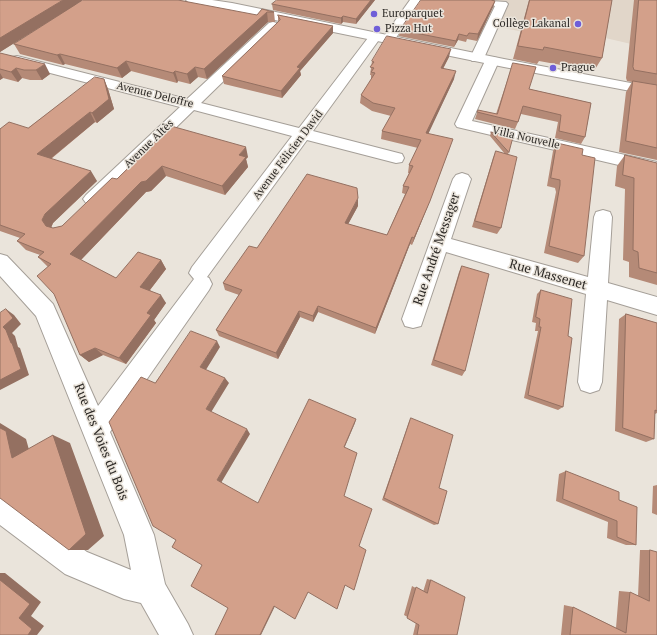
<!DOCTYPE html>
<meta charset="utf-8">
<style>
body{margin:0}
canvas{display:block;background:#eae4db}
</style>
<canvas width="657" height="635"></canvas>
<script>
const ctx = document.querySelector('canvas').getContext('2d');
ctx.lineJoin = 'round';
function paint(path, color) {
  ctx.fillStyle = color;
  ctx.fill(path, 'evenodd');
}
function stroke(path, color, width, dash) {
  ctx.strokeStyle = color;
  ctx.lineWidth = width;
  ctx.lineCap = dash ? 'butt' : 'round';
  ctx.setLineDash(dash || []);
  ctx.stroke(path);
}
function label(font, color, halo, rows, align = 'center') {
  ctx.font = font + ' "PT Serif",serif';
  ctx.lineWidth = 3;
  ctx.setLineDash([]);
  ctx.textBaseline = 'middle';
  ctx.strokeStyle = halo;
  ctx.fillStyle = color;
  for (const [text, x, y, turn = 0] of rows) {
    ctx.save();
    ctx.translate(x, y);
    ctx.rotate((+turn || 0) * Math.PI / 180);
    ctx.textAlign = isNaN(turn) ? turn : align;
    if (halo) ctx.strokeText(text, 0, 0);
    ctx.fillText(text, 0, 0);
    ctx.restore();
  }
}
paint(new Path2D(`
 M489,0H657V50L571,30L566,40L498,27L509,4Z`), '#e1d6c9');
const minor = new Path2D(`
 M410,0H422L393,42H383L382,39Z
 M476,0L506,2L508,4L484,58L482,61H472L470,58L495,6L478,2Z
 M273,22L277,23L279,26L277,29L201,103L299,128L371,34H379L381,37L313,131L402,154L404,158L402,162L396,163L307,140L207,277L209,278L212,284L209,290L110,432L154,535L165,584L188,624L193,635H159L141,603L124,599L65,574L0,525V493L10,497L87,552L131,570L124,535L36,316L0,276V254L7,256L53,304L98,406L194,279L189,273L192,267L292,136L194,110L98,203L92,205L86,203L83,199L86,195L180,107L12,63L10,60L12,57L17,56L187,99L269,23Z
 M492,57L497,58L499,61L472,121L657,162V174L457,127L455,124L485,61L487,58Z
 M462,173L468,175L471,179L451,239L588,277L594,217L596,212L603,210L610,212L612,217L608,283L657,297V315L607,300L602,382L599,390L590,393L581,390L578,382L586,294L446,252L421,326L413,328L405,326L402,319L453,179L456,175Z`);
const secondary = new Path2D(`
 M186,0H212L232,3L504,59L657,88V96L504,67L192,3L188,2Z`);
stroke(minor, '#a59f98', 2);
stroke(secondary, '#a59f98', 2);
paint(minor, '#fff');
paint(secondary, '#fff');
paint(new Path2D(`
 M0,0L257,15L262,9L274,12L275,22H268L207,79L198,77L190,84L178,81L177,83L131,71L122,78L65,64L63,65L20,54L14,44L75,5L0,52Z
 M375,0L356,24L343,22L341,24L273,10L272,4Z
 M529,0H612L602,58L594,71L539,61L537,64L513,59Z
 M634,0H657V160L619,152L626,92L632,82L627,81L626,78Z
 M495,1L493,7L477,41L467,39L466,42L458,40L454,47L399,36L400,30Z
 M278,15L333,26V33L300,71L301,75L282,98L224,84L222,76L278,22Z
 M0,53L50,74L42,80H30L22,78L18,82L3,78L0,80Z
 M449,57L443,69L454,79L428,133L450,147L427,208L412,245L410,244L375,334L318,312L313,322L300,317L278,359L219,336L216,330L239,295L225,290L223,283L257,248L358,206L348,224L387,235L405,194L402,193L403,186L409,173H408L409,165L418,148L381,139L382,131L391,116L372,111L360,103L361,95L371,80V75H370L372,61Z
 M513,63L529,89L591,103L585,137L581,144L555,138L558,122L521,114L518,122L515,129L475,119L478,110L496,114Z
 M104,79L108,89L114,109L97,123L95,122L51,159L97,181L53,223L51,228H53L62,226L117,179L171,126L248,157L246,159L248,167L225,195L166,176L151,191L146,192L81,260L116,278L161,260L166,269L150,290L166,303L154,320L156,323L126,364L103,355L89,362L80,355L48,267L38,257L40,255L26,250L17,241L20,238L0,231V129L28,128Z
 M491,132L509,152L508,154L501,228L497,234L472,227L493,158L496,151L505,154L490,136Z
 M557,143L582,155L584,256L578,263L544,253L556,192L555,188L547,186L553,151Z
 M625,155L657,163V285L629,277V262L623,260L625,189L615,186L617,166Z
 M462,266L465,371L462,376L431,365L459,272Z
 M541,290L568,336L563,407L558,410L524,398L538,331H535L536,323L532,322L537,294Z
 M626,314L657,323V413L655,414L654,439L646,442L615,431L619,319Z
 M411,418L439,488L438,524L434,525L382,500L409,422Z
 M566,471L619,500L636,545H626L607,538L608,522L556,501L559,474Z
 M657,485V515L652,513L653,486Z
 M640,550H650L657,635H561L564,605L573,607L616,628L619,591L630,592L638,596Z
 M427,579L431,580L457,635H413L416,622L404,615L412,586L423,592Z`), '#b58a77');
paint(new Path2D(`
 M63,0H83L0,52V38Z
 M371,0H375L356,24V19Z
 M495,1L493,7L477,41L478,34Z
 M267,12L268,22L207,79L204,69Z
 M343,16V22L341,24V18Z
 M333,26V33L300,71L301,75L282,98L281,91L297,67Z
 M459,34L458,40L454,47L456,41Z
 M451,49L449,57L439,76L441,68Z
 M60,54L65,64L63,65L57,55Z
 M126,61L131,71L122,78L117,68Z
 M45,64L50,74L42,80L36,70Z
 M195,67L198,77L190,84L187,74Z
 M16,68L22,78L18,82L11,72Z
 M175,71L178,81L177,83L173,73Z
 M456,71L454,79L425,141L426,133Z
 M0,73L3,78L0,80Z
 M104,79L108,89L114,109L97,123L92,113Z
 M90,112L95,122L44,164L37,154Z
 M453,139L427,208L412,245L414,238Z
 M246,147L248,157L246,159L248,167L225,195L222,186L239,155Z
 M162,166L166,176L151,191L146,192L78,263L70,254L141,182Z
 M91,171L97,181L53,223L50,230L46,226L42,220L45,214Z
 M358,198V206L345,230V223Z
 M412,237L410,244L375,334L376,328Z
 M161,260L166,269L146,295L140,287Z
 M161,295L166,303L154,320L156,323L126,364L119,358L147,313Z
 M318,306V312L313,322V316Z
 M6,309L14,315L21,324L12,333L15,336L18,347L20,348L29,375L0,390V380L11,343L3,327Z
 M299,311L300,317L278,359L276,353Z
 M217,341L220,347L204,373L200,367Z
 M95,348L103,355L89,362L80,355Z
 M225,378L229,383L210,414L206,409Z
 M356,419L355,423L343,451L344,447Z
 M0,423L26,439L33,464L12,458L0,428Z
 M247,429L250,434L221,483L217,480Z
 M53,435L70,443L104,536L88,550H69Z
 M0,573H5L41,602L31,616L44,626L37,635H28L0,580Z
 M276,604L261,635H260L274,606Z`), '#947061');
const building = new Path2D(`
 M0,0H63L0,38Z
 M83,0H178L257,15L262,9L274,12H267L204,69L195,67L187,74L175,71L173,73L126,61L117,68L60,54L57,55L14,44Z
 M277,0H371L356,19L343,16L341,18L272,4Z
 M421,0H491L495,1L478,34L469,33L467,36L459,34L456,41L400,30Z
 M530,0H612L602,58L544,47L543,50L518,46Z
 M639,0H657V74L634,70L633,67Z
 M278,15L333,26L297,67L300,68L281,91L222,76L277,23L280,20Z
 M387,36L451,49L441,68L456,71L426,133L453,139L430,201L414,238L412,237L376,328L318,306L313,316L299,311L276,353L216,330L242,290L223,283L249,246L257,248L307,174L357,188L358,198L345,223L387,235L409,187L403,186L413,166L409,165L421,140L382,131L395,108L373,103L361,95L375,73L371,72L374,68L370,67L374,62L372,61Z
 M0,53L45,64L36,70H24L16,68L11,72L0,69Z
 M513,63L536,67L529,89L591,103L585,137L559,131L561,115L523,106L518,122L477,112L478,110L497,114Z
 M95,77L104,79L109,99L92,113L90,112L37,154L91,171L45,214L42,220L46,226L53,228L62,226L112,178L117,179L171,126L246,147L239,155L246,157L222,186L162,166L146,181L141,182L70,254L116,278L138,252L161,260L140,287L161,295L147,313L151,315L119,358L95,348L80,355L54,294L37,276L51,264L38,257L44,252L17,241L25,234L0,225V129L9,122L28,128Z
 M633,81L657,85V148L626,141Z
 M491,132L513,137L509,152Z
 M557,143L583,149L582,155L595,158L584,256L549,246L560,185V180L551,178Z
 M496,151L517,157L501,228L475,221Z
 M625,155L657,163V273L639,268L638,252L633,250L634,178L623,175Z
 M462,266L489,274L465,371L434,360Z
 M541,290L572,299L568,336L572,338L563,407L528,395L541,327H539L540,319L536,317Z
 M6,309L13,318L3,327L6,330L11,343H12L21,369L0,380V313Z
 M626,314L657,323V411L655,410L654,439L623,428Z
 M191,331L217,341L200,367L225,378L206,409L247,429L217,480L258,503L309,399L356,419L344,447L357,453L344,496L372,509L359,546L366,550L354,590L345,585L337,609L308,592L295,619L274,606L260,635H215L228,608L191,586L202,565L172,547L176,540L153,526L109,422L141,377L155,383Z
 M411,418L453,435L439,488L447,491L438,524L384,498Z
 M0,428L6,431L12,458L53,435L86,534L69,550L0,498Z
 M566,471L619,492V500L637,507L636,545L617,537V521L563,499Z
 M650,550L657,552V635H570L573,607L626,633L630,592L649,601Z
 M0,580L30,604L19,618L32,629L28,635H0Z
 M431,580L465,597L457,635H417L419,625L407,618L416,587L427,593Z`);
paint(building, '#d3a08a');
stroke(building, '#947061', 1);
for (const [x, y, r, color] of [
 [374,14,4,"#6f5ed8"],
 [578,24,4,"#6f5ed8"],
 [377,29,4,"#6f5ed8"],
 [553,68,4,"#6f5ed8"]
]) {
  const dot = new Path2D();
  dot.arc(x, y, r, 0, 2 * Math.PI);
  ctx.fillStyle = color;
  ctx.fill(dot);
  stroke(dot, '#eae4db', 1.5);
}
label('11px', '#2c2926', '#eae4db', [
 ["Europarquet",382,14],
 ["Collège Lakanal",570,24,"right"],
 ["Pizza Hut",385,29],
 ["Prague",561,68]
], 'left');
label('11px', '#2c2926', '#eae4db', [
 ["Avenue Deloffre",155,95,14],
 ["Villa Nouvelle",526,138,13],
 ["Avenue Altès",149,144,-44],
 ["Avenue Félicien David",288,155,-53]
]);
label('13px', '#2c2926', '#eae4db', [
 ["Rue André Messager",437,249,-71],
 ["Rue Massenet",548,275,16],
 ["Rue des Voies du Bois",101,442,68]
]);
</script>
